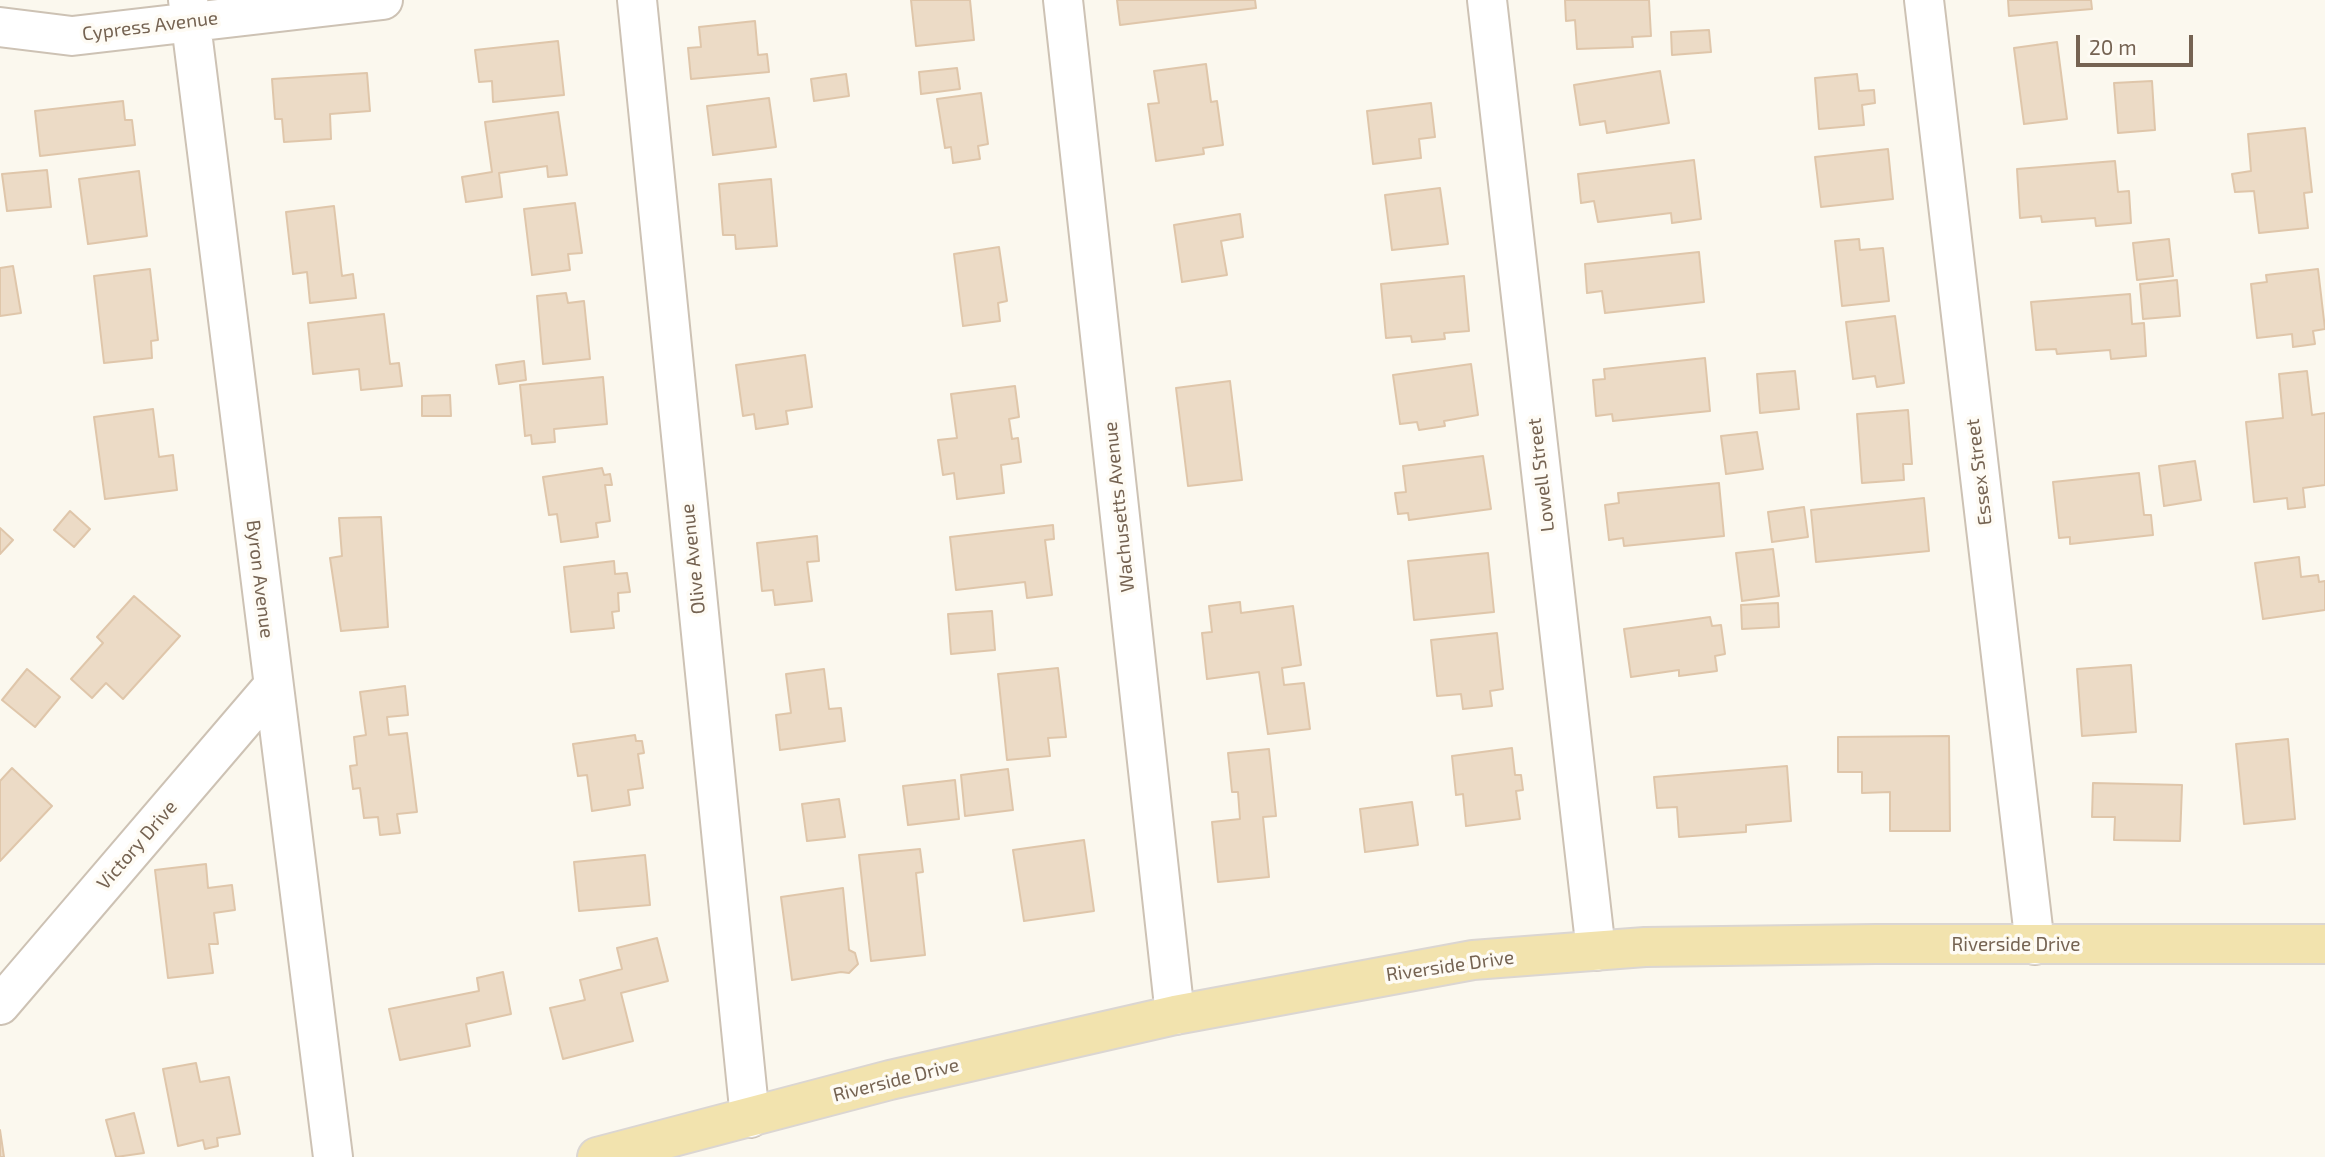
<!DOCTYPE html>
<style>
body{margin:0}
#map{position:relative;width:2325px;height:1157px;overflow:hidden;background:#fbf8ee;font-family:"Exo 2",sans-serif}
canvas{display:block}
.scale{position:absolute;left:2076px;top:35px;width:117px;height:32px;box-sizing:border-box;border:4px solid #756352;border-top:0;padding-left:9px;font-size:21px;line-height:24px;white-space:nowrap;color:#756352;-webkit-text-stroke:5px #fefbf4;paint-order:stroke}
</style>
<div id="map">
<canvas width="2325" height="1157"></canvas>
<div class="scale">20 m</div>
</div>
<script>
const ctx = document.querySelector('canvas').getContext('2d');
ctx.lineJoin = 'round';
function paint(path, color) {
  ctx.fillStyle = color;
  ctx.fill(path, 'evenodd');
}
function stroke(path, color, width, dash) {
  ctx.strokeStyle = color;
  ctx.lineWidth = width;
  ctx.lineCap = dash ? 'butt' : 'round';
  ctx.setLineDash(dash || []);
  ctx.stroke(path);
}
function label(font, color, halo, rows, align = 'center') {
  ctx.font = font + ' "Exo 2",sans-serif';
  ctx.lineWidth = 7;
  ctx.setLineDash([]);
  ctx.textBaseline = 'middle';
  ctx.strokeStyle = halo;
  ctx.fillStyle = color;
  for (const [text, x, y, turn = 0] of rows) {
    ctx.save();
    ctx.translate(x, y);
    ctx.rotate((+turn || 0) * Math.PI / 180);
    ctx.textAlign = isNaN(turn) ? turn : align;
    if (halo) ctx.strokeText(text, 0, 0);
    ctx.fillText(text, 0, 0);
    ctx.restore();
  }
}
const building = new Path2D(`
 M911,0H970L974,40L916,46Z
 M1117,0H1255L1256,8L1120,25Z
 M1565,0H1649L1651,36L1632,37L1633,47L1577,49L1575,20L1566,21Z
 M2008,0H2091L2092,9L2009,16Z
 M755,21L758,55L767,54L769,72L691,79L688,48L701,47L699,27Z
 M1709,30L1711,52L1672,55L1671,32Z
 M558,41L564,95L493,102L492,81L479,82L475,50Z
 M2057,42L2067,119L2024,124L2014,48Z
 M1206,64L1211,102L1217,101L1223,145L1203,148L1204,154L1156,161L1148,104L1159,103L1154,71Z
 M957,68L960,89L921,94L919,72Z
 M1660,71L1669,123L1607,133L1605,121L1580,125L1574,85Z
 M367,73L370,111L330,114L331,139L284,142L282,119H275L272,79Z
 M846,74L849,96L814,101L811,79Z
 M1857,74L1859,91L1874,90L1875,103L1862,105L1864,125L1819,129L1815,78Z
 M2152,81L2155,130L2118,133L2114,83Z
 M981,93L988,144L978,146L980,159L953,163L951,147L945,148L937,99Z
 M769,98L776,147L713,155L707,106Z
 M123,101L125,120H132L135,145L40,156L35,111Z
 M1431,103L1435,137L1419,139L1421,158L1373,164L1367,111Z
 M558,112L567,175L548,177L547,166L499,173L502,197L466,202L462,177L492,172L485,122Z
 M2305,128L2312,192L2304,193L2308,228L2259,233L2254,191L2235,192L2232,174L2251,171L2248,134Z
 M1888,149L1893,199L1821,207L1815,157Z
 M1694,160L1701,219L1672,223L1671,213L1598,222L1594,201L1581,203L1578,174Z
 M2115,161L2118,192L2129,191L2131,223L2096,226L2095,218L2042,222L2041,216L2020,218L2017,169Z
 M47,170L51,207L7,211L2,174Z
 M139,171L147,236L88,244L79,179Z
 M771,179L777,246L736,249L735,235H723L719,184Z
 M1440,188L1448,244L1392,250L1385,195Z
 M575,203L582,253L568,254L570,270L532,275L524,209Z
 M334,206L342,276L353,274L356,298L310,303L307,272L293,274L286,212Z
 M1240,214L1243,237L1221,241L1227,275L1182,282L1174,225Z
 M1859,239L1860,250L1883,248L1889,301L1842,306L1835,241Z
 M2169,239L2173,276L2137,280L2133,243Z
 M999,247L1007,301L998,303L1000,321L963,326L954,254Z
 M1699,252L1704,302L1605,313L1602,291L1587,293L1585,264Z
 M13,266L21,313L0,316V268Z
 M150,269L158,340L151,341L152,358L104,363L94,276Z
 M2318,269L2325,329L2313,331L2315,344L2293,347L2292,334L2257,338L2251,284L2267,282L2266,275Z
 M1464,276L1469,331L1444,333L1445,339L1412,342L1411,336L1386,338L1381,284Z
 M2177,280L2180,316L2143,319L2140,284Z
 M566,293L568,303L584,301L590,359L543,364L537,296Z
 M2130,294L2132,324L2144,323L2146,356L2111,359L2110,350L2057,354L2056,349L2036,350L2031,302Z
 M384,314L390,364L399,363L402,386L361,390L359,369L313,374L308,323Z
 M1895,316L1904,383L1877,387L1875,376L1853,379L1846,322Z
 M805,355L812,407L786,411L788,424L756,429L754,414L743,416L736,365Z
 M1705,358L1710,411L1613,421L1612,414L1596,416L1593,380L1605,379L1604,369Z
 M524,361L526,380L499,384L496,365Z
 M1471,364L1478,415L1444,421L1445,426L1419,430L1417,422L1400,424L1393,375Z
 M1795,371L1799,409L1760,413L1757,374Z
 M2307,371L2312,415L2325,413V485L2303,488L2305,507L2288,509L2287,498L2254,502L2246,422L2283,418L2279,374Z
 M603,377L607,424L554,429L555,442L532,444L531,435L525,436L520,385Z
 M1230,381L1242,480L1188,486L1176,388Z
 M1015,386L1019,417L1009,419L1012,439L1018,438L1021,462L1001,465L1004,493L957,499L954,473L943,475L938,440L957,438L951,394Z
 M450,395L451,416H422V396Z
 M153,409L159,457L173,455L177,490L105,499L94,417Z
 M1908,410L1912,464H1903L1904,480L1862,483L1857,414Z
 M1757,432L1763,469L1726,474L1721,436Z
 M1483,456L1491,509L1409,520L1408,513L1398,514L1395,493L1406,492L1403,466Z
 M2195,461L2201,500L2164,506L2159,466Z
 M602,468L604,475L610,474L612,485H605L610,521L596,523L598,537L561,542L557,514L549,515L543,477Z
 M2139,473L2144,515H2151L2153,535L2070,544V537L2059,538L2053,482Z
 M1719,483L1724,536L1624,546L1623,538L1609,540L1605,505L1619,503L1618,493Z
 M1924,498L1929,551L1816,562L1811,510Z
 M1804,507L1808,537L1772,542L1768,512Z
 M70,511L90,529L74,547L54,530Z
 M381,517L388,627L341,631L330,558L342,556L339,518Z
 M1053,525L1054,539L1045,540L1052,595L1027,598L1025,582L956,590L950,537Z
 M0,528L13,540L0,554Z
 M817,536L819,561L807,562L812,601L775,605L773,590L762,591L757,543Z
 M1773,549L1779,596L1742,601L1736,553Z
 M1488,553L1494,612L1414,620L1408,561Z
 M2299,557L2301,577L2318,575L2319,582L2325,581V610L2263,619L2255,563Z
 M614,561L615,574L627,573L630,592L618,593L619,611L612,612L614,628L571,632L564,567Z
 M134,596L180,636L123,699L106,683L92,698L71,679L103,643L97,637Z
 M1240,602L1241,613L1293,606L1301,665L1282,668L1284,685L1304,683L1310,729L1268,734L1259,672L1207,679L1202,633L1212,632L1209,606Z
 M1778,603L1779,627L1742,629L1741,605Z
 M992,611L995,650L951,654L948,614Z
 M1710,617L1712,626L1721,625L1725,654L1715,656L1717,671L1679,676V670L1631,677L1624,629Z
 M1497,633L1503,689L1490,691L1492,706L1463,709L1461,694L1437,696L1431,640Z
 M2131,665L2136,732L2082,736L2077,669Z
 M1058,668L1066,737L1048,738L1050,756L1007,760L998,674Z
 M27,669L60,697L35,727L2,700Z
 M824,669L829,709L841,708L845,741L780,750L776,715L791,713L786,674Z
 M405,686L408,715L387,717L389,735L407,733L417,812L397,814L400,833L380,835L378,817L364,818L360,788L353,789L350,766L357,765L354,737L366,735L360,692Z
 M635,735L636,741H642L644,753L638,754L643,788L628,790L630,805L592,811L587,775L578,776L573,744Z
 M1949,736L1950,831H1890V792L1862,793V772H1838V737Z
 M2288,739L2295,819L2244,824L2236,744Z
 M1512,748L1515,775H1521L1523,790L1516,791L1520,819L1466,826L1463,794L1456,795L1452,756Z
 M1269,749L1276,816L1263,817L1269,877L1218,882L1212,822L1240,819L1238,792H1232L1228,753Z
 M1787,766L1791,821L1746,825V832L1679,837L1677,807L1657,808L1654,777Z
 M12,768L52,806L0,861V781Z
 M1008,769L1013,810L965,816L961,775Z
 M955,780L959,819L908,825L903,786Z
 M2093,783L2182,785L2180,841L2114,840L2115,817H2092Z
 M839,799L845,837L807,841L802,804Z
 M1412,802L1418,845L1365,852L1360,809Z
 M1084,840L1094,911L1024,921L1013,850Z
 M920,849L923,872L916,873L925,955L871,961L859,855Z
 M645,855L650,905L579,911L574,862Z
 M206,864L208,888L232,885L235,910L214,913L218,944H209L213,973L168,978L155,870Z
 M843,888L849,950L855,953L858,964L849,973L841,972L792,980L781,897Z
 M657,938L668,981L621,993L633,1041L563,1059L550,1008L585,1000L580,980L622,969L617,948Z
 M503,972L511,1014L466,1024L470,1046L400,1060L389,1009L479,991L477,978Z
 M196,1063L200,1082L229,1077L240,1134L217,1138L218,1146L205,1149L203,1140L178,1146L163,1069Z
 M134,1113L144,1153L116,1157L106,1120Z
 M0,1130L4,1157H0Z`);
paint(building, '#ecdbc6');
stroke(building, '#dfc6aa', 2);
const minor = new Path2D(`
 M188,0L333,1157
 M637,0L750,1118
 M1063,0L1175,1015
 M1487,0L1596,951
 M1924,0L2035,945
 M0,27L72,36L383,0
 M0,1005L273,686`);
const major = new Path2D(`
 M597,1157L890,1080L1175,1015L1473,960L1645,947L1876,944H2325`);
stroke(minor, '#cdc2b4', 42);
stroke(major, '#dbd6d2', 42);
stroke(minor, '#fff', 38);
stroke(major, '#f2e3ae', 38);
label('19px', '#756352', '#fefbf4', [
 ["Cypress Avenue",150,26,-7],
 ["Essex Street",1979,472,-97],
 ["Lowell Street",1541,475,-97],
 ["Wachusetts Avenue",1119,507,-96],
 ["Olive Avenue",693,559,-96],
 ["Byron Avenue",260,579,83],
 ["Victory Drive",137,845,-49],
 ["Riverside Drive",2016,945],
 ["Riverside Drive",1450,966,-8],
 ["Riverside Drive",896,1080,-14]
]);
</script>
